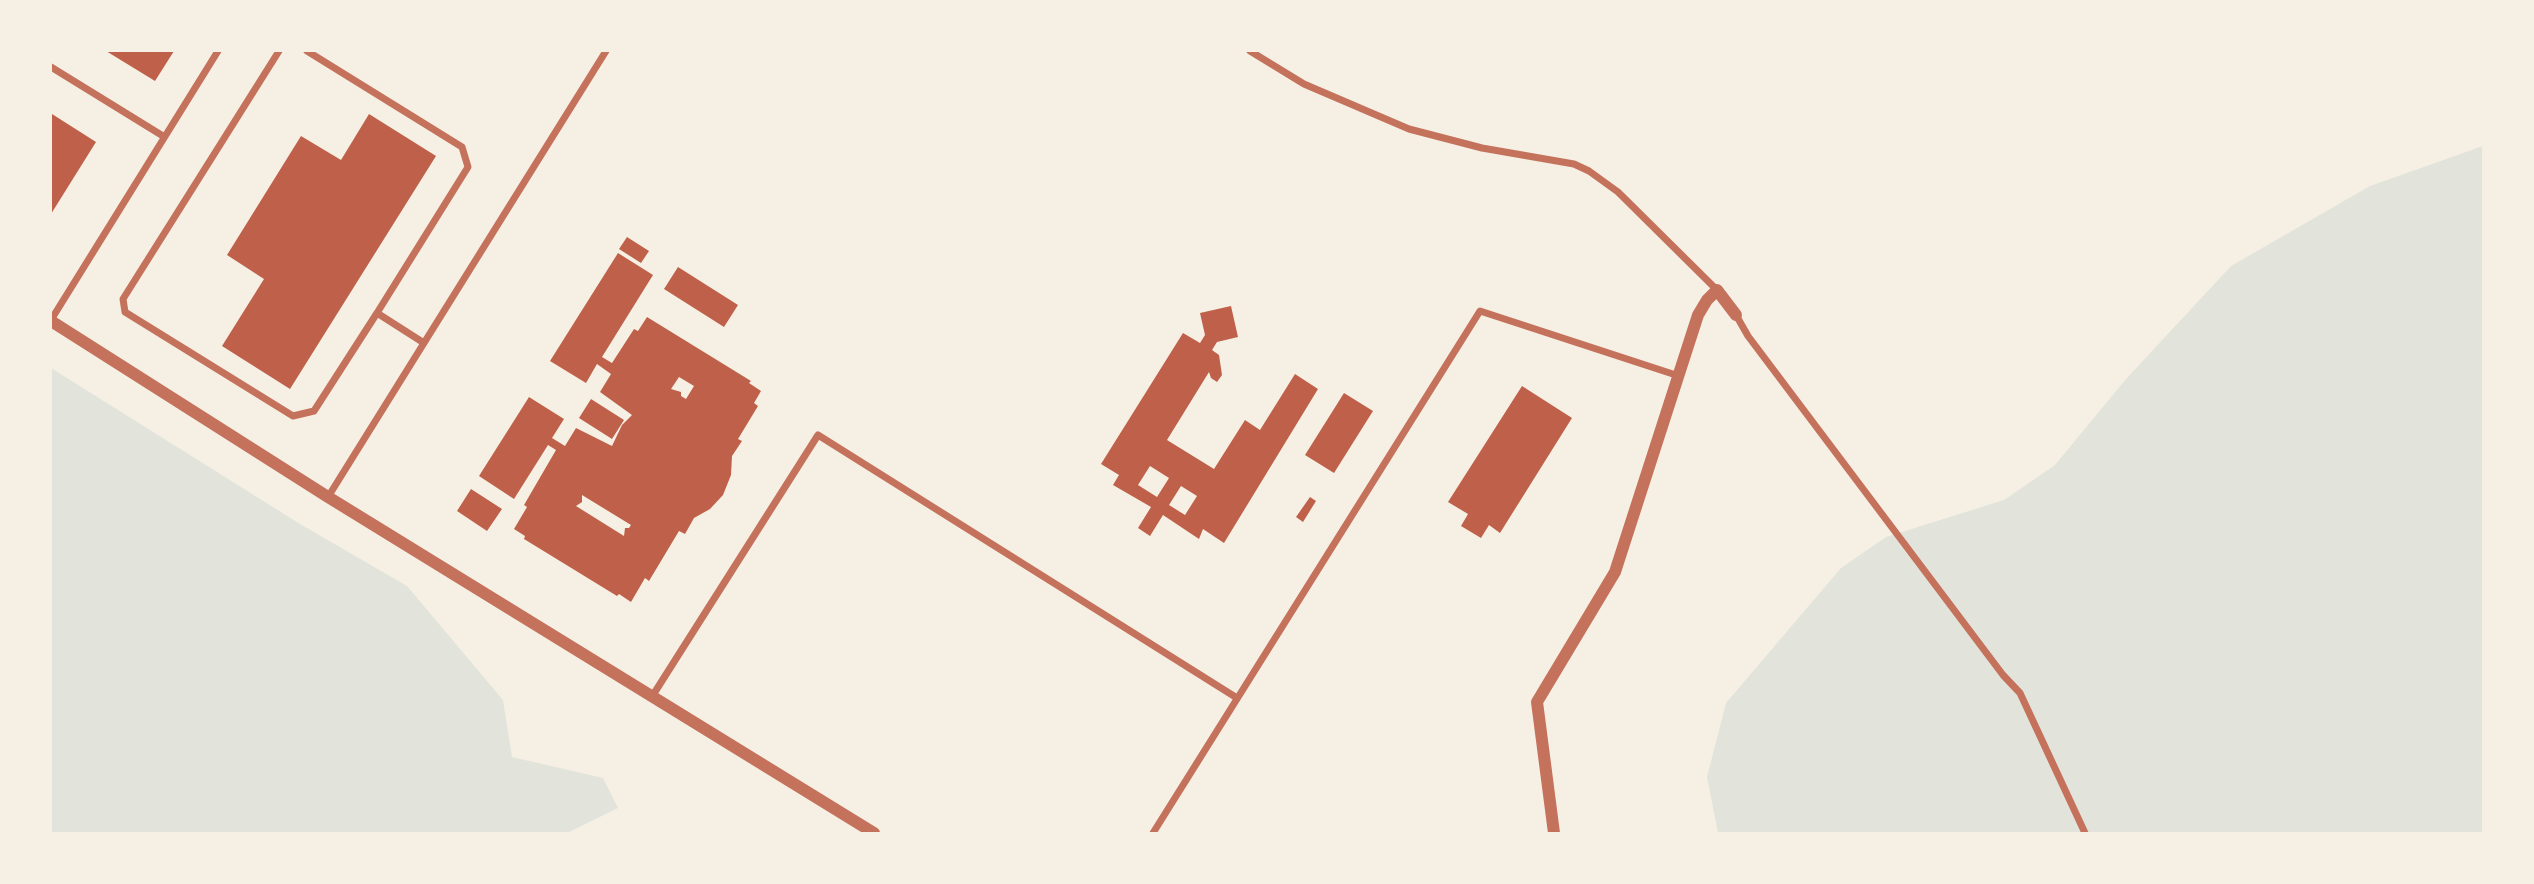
<!DOCTYPE html>
<style>
body{margin:0}
#map{position:relative;width:2534px;height:884px;overflow:hidden;background:#f6efe4;font-family:"Archivo Narrow",sans-serif}
canvas{display:block}
.frame{position:absolute;inset:0;border:52px solid #f6efe4;pointer-events:none}
</style>
<div id="map">
<canvas width="2534" height="884"></canvas>
<div class="frame"></div>
</div>
<script>
const ctx = document.querySelector('canvas').getContext('2d');
ctx.lineJoin = 'round';
function paint(path, color) {
  ctx.fillStyle = color;
  ctx.fill(path, 'evenodd');
}
function stroke(path, color, width, dash) {
  ctx.strokeStyle = color;
  ctx.lineWidth = width;
  ctx.lineCap = dash ? 'butt' : 'round';
  ctx.setLineDash(dash || []);
  ctx.stroke(path);
}
paint(new Path2D(`
 M2483,146V833H1718L1707,777L1726,703L1841,568L1886,537L2004,500L2055,465L2126,379L2231,266L2370,186Z
 M51,368L300,524L407,586L503,700L512,757L603,778L618,808L567,833H51Z`), '#e2e4dc');
paint(new Path2D(`
 M106,51H174L155,81Z
 M52,114L96,142L51,214V117Z
 M369,114L436,156L290,389L222,346L264,279L227,255L301,136L341,160Z
 M627,237L649,251L641,263L619,249Z
 M618,253L653,275L602,357L612,363L634,329L638,331L647,317L751,381L749,383L761,391L754,403L758,406L738,439L742,441L732,456L731,475L723,495L710,509L694,518L685,534L679,531L649,581L645,578L631,602L619,594L617,596L524,539L525,536L514,529L527,507L524,505L556,450L548,445L514,499L479,476L529,397L564,419L552,438L565,446L576,428L612,446L622,425L632,415L600,392L611,374L597,364L586,383L550,361ZM679,377L694,386L686,399L681,396V392L671,389ZM582,495L631,525L629,528H625L624,536L576,506L582,502Z
 M678,267L738,305L724,327L664,289Z
 M1231,306L1238,337L1217,342L1212,350L1219,355L1222,375L1217,382L1211,378L1209,372L1167,440L1214,469L1245,420L1260,430L1295,374L1318,389L1224,543L1203,529L1199,539L1163,515L1150,536L1138,528L1151,507L1113,485L1119,475L1101,464L1183,333L1200,343L1205,335L1200,313ZM1150,466L1169,478L1157,497L1138,485ZM1181,486L1197,496L1185,515L1169,505Z
 M1522,386L1572,418L1500,533L1489,525L1481,538L1461,526L1468,514L1448,502Z
 M1344,393L1373,411L1334,473L1305,455Z
 M591,399L624,420L612,439L579,418Z
 M471,489L502,509L487,531L457,511Z
 M1310,497L1316,501L1303,522L1296,517Z`), '#bf614a');
stroke(new Path2D(`
 M279,51L123,299L125,312L293,416L314,411L377,313L424,343
 M307,51L462,147L468,167L377,313
 M1250,51L1304,84L1409,129L1482,148L1574,164L1589,171L1618,192L1717,290
 M51,67L163,136
 M1736,315L1748,336L2003,675L2020,693L2085,833
 M51,320L218,51
 M328,497L606,51
 M653,695L818,435L1237,698
 M1153,833L1480,311L1679,376`), '#c5725c', 7);
stroke(new Path2D(`
 M51,321L328,497L874,833
 M1554,833L1537,702L1615,572L1698,315L1707,300L1717,290L1736,315`), '#c5725c', 12);
</script>
